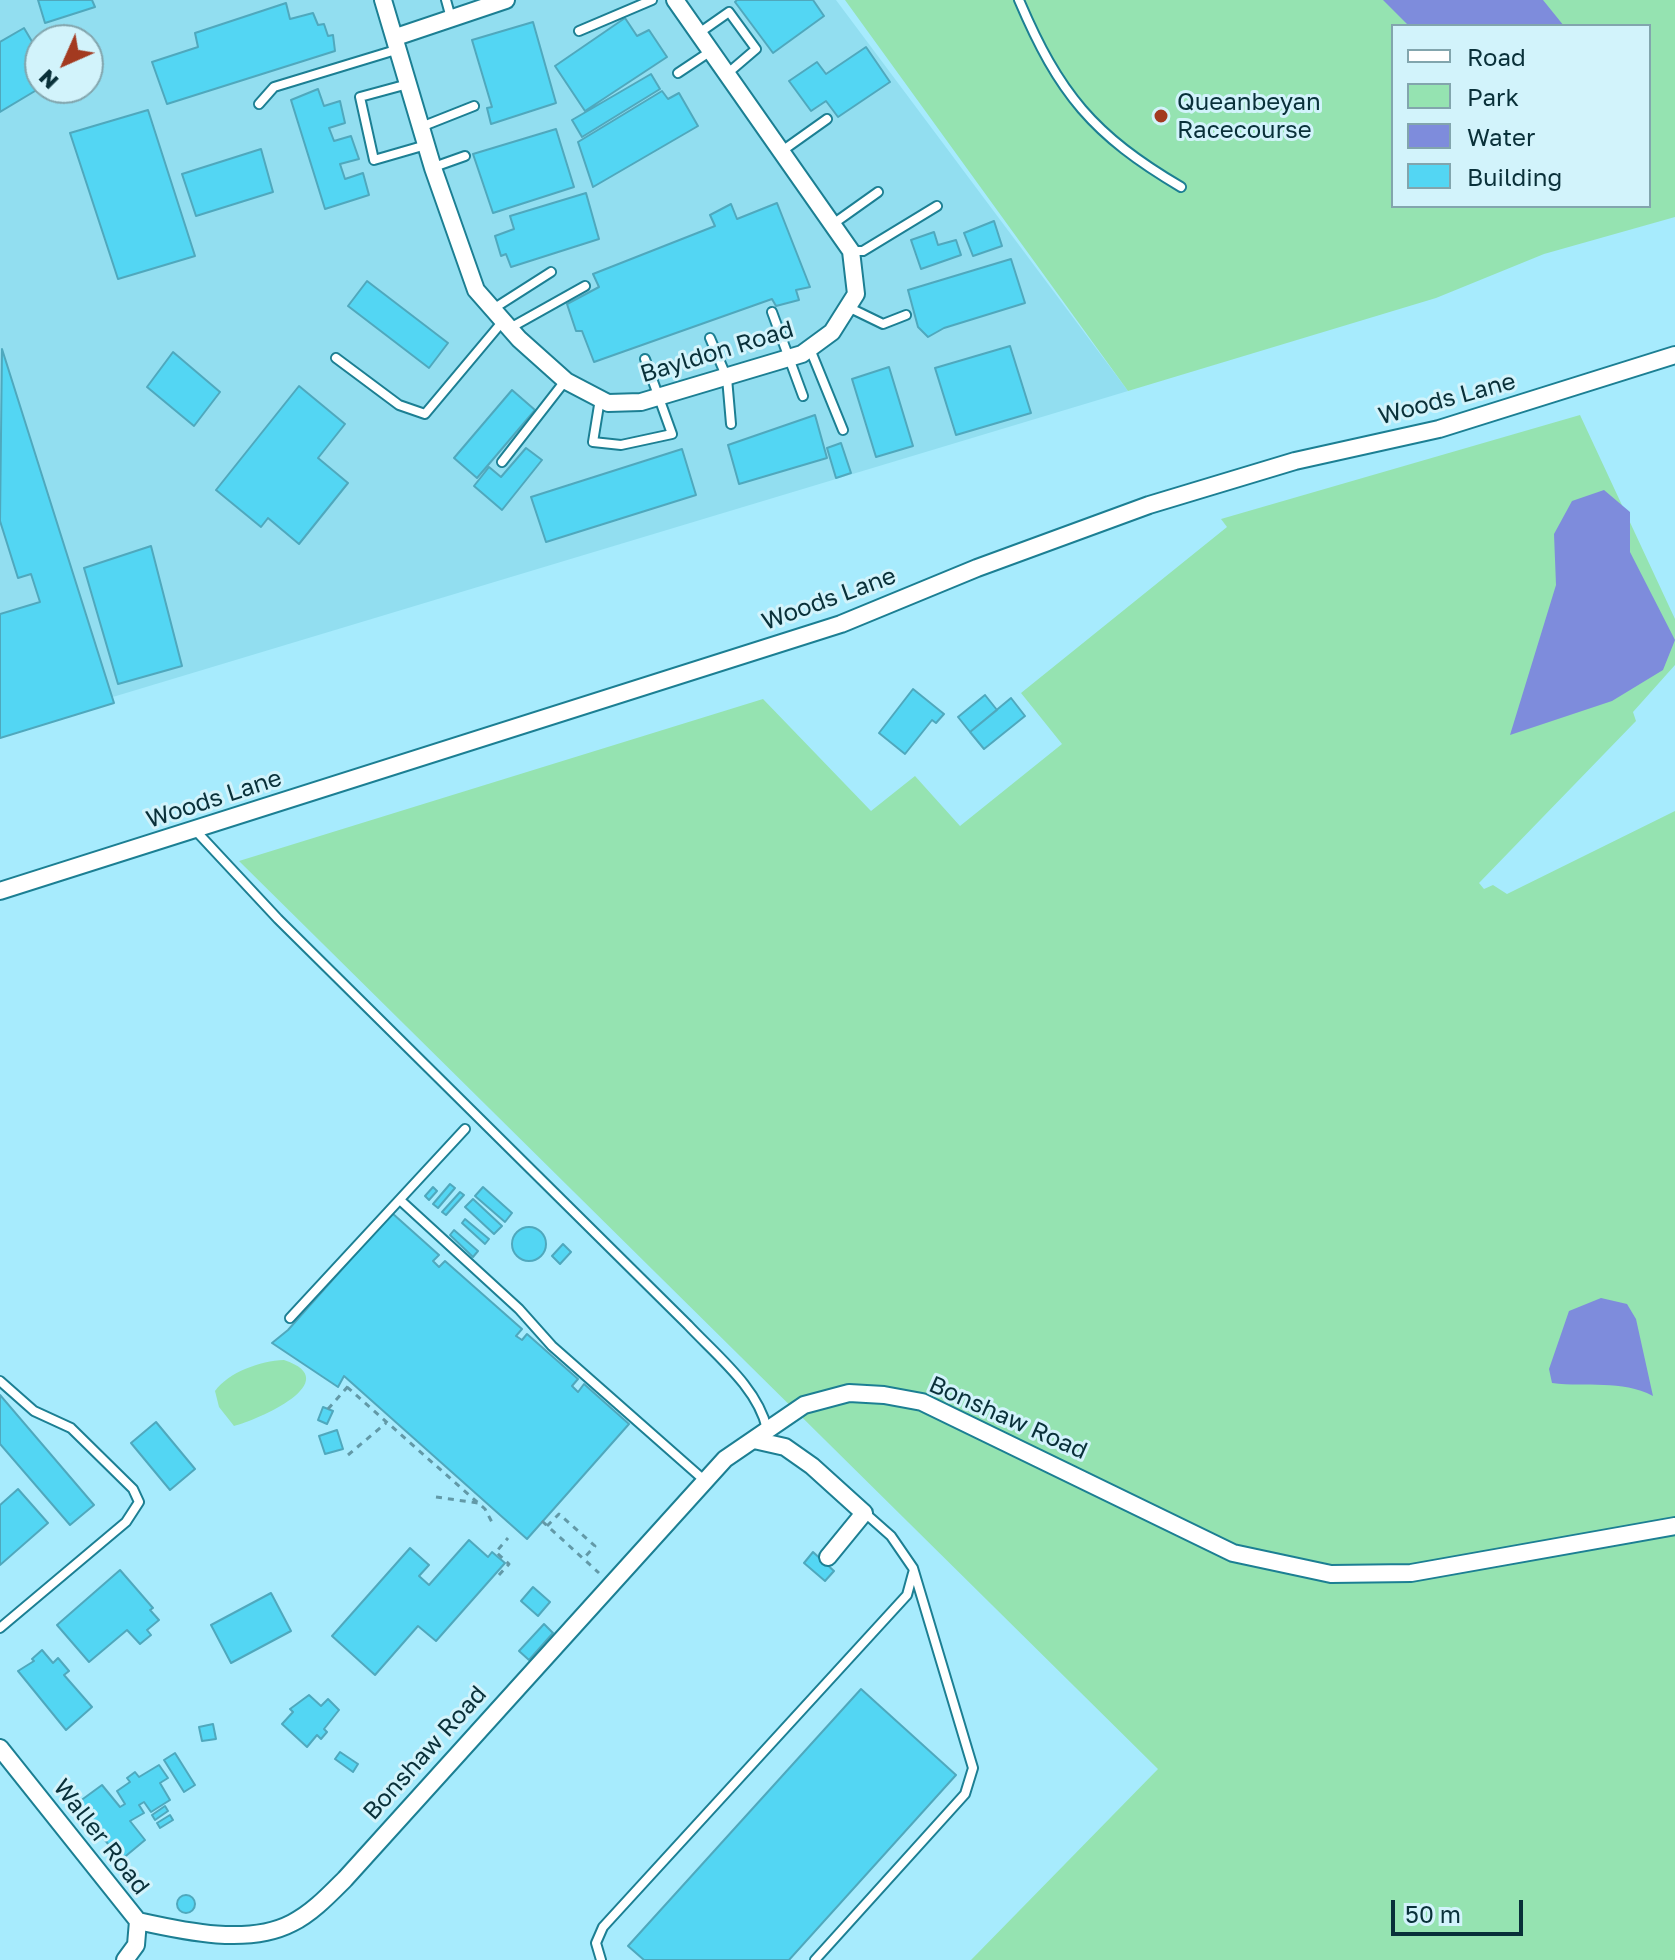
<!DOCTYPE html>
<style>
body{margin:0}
#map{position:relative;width:1675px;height:1960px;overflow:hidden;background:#a7ebfd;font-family:"Golos Text",sans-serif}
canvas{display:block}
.legend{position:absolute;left:1391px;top:24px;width:260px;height:184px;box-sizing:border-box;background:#d2f3fb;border:2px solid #82a5ad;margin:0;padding:10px 14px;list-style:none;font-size:24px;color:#093039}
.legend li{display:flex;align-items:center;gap:16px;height:40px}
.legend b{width:40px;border:2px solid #82a5ad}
.north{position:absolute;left:24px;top:24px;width:80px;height:80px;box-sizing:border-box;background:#d2f3fb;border:2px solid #82a5ad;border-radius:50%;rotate:225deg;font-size:22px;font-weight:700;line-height:32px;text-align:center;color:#093039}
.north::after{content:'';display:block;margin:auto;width:28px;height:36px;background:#a33a20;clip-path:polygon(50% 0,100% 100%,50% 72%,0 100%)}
.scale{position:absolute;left:1391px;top:1900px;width:132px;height:36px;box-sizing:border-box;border:4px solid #093039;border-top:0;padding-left:10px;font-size:24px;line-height:28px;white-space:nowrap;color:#093039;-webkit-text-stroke:6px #d2f3fb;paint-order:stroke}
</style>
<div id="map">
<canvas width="1675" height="1960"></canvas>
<ul class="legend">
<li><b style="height:10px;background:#fff"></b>Road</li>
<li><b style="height:22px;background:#95e3b1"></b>Park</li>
<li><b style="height:22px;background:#7e8cdc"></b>Water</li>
<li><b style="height:22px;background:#53d6f3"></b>Building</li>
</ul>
<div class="north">N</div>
<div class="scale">50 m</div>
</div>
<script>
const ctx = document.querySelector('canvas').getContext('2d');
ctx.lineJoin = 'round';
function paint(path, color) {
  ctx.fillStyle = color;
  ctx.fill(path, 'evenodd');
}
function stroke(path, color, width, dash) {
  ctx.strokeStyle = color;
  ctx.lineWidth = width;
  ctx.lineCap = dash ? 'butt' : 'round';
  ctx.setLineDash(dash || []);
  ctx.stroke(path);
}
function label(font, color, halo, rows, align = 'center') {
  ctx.font = font + ' "Golos Text",sans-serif';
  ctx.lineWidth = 6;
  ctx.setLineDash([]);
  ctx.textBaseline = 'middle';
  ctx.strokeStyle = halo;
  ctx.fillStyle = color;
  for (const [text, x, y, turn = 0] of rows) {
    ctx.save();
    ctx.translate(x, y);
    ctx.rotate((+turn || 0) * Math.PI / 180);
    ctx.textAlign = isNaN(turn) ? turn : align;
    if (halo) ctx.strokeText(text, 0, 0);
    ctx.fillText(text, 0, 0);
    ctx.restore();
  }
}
paint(new Path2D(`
 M0,0H836L1128,391L0,731ZM40,40H88V88H40Z`), '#92def0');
paint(new Path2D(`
 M845,0H1675V217L1544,254L1436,298L1128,391ZM1393,26H1649V206H1393Z
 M1580,415L1675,619V665L1633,712L1636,721L1479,883L1484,889L1493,885L1507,894L1675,811V1960H971L1158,1769L239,861L763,699L871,811L915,776L960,826L1062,744L1021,693L1227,527L1221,519Z
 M284,1360C347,1381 258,1420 234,1426L219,1407L215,1391C229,1372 260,1361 284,1360Z`), '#95e3b1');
paint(new Path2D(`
 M1383,0H1543L1564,26H1409Z
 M1604,490L1630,512V552L1675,640L1663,670L1612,701L1510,735L1556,585L1554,534L1572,501Z
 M1601,1298L1627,1304L1636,1319L1653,1396C1621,1379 1587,1388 1552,1383L1549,1369L1569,1311Z`), '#7e8cdc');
const building = new Path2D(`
 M38,0H92L95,7L45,23Z
 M737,0H813L824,16L773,53L735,2Z
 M286,3L290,19L313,13L318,25L324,24L328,36L333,35L335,51L167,104L152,62L198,47L195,33Z
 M625,18L637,36L649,30L667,57L585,111L555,66Z
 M533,22L556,103L491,124L487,108L492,107L472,40Z
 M24,28L40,55V88L0,112V42Z
 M866,47L890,82L838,117L826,101L811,111L789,81L817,62L826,74Z
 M651,74L660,89L582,137L572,120Z
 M318,89L324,106L340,101L345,123L329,128L334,141L351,136L359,159L340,164L345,179L363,173L369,195L325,209L291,100Z
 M662,91L668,99L679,93L698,126L593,187L578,142Z
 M148,110L195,256L118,279L70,133Z
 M556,129L574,187L493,213L473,154Z
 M261,149L273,192L196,216L182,174Z
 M586,193L599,239L511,267L506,254L501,256L495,236L514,229L510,216Z
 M777,203L810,287L796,290L799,300L776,306L772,299L594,362L582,331H576L567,304L599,287L593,274L715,226L710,215L731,204L737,219Z
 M994,221L1002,246L973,256L964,233Z
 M934,232L938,245L956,240L961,255L921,269L911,240Z
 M1011,259L1025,303L944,328L928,337L918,327L908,290Z
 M367,281L448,343L429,368L348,306Z
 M1010,346L1031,413L956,435L935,368Z
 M2,349L114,703L0,738V614L40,602L31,574L18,578L0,521Z
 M173,352L220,392L194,426L147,387Z
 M889,367L913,446L876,457L852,379Z
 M299,386L345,424L318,458L348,483L299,544L268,518L261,527L216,490Z
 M512,390L535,410L477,478L454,458Z
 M815,415L827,458L739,484L728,445Z
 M841,443L851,473L836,478L827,448Z
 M526,448L542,460L502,510L474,486L489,467L501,477Z
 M682,449L696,495L546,542L531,497Z
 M151,546L182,666L118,684L84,568Z
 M913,689L944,714L936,723L932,720L905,754L879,733Z
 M985,695L997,710L970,732L958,717Z
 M1011,698L1025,716L984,749L970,732Z
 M450,1184L455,1188L438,1208L433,1204Z
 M433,1187L437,1191L429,1200L425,1196Z
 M483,1187L512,1213L505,1222L475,1196Z
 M460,1192L464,1195L446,1215L442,1212Z
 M473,1199L502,1226L494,1234L465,1207Z
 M392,1213L439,1255L433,1261L439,1267L445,1261L522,1329L516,1336L522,1340L527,1334L578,1379L572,1386L578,1392L584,1384L629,1424L527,1539L344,1376L338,1387L272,1343L288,1330Z
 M465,1219L489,1239L485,1244L462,1223Z
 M512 1244a17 17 0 1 1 34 0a17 17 0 1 1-34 0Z
 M454,1230L478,1251L473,1257L450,1235Z
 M563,1244L571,1252L560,1264L552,1256Z
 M0,1395L94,1505L70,1525L0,1444Z
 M323,1407L333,1411L327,1424L318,1420Z
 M156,1422L195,1469L170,1490L131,1443Z
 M337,1430L343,1449L325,1454L319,1436Z
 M18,1489L48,1523L0,1565V1505Z
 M469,1540L488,1557L492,1552L505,1563L436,1641L418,1626L375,1675L332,1636L410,1548L429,1565L419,1576L429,1585Z
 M813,1552L834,1571L825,1581L804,1563Z
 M120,1570L153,1608L150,1610L159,1620L147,1630L151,1635L140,1644L127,1630L89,1662L57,1625Z
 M533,1587L550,1602L538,1616L521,1601Z
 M271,1593L291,1631L231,1663L211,1625Z
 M544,1624L553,1633L529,1660L519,1651Z
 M42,1650L53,1663L58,1658L69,1671L64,1675L92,1707L66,1730L18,1671L34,1661L32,1659Z
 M861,1689L956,1775L789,1960H644L628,1946Z
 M309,1695L321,1706L328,1699L339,1710L324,1729L327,1732L321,1739L317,1735L307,1747L282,1724L293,1712L290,1709Z
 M213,1724L216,1739L202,1741L199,1727Z
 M340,1752L358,1764L353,1772L335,1759Z
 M175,1753L195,1785L184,1792L164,1760Z
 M159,1765L168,1778L160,1783L170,1800L151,1812L144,1802L139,1805L144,1813L130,1821L145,1840L121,1860L76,1804L102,1785L120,1807L125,1804L117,1791L130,1782L127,1778L135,1772L139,1777Z
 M165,1806L168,1811L155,1820L152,1815Z
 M170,1815L173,1820L160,1828L157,1823Z
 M177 1904a9 9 0 1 1 18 0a9 9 0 1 1-18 0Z`);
paint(building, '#53d6f3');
stroke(building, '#4fa8bd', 2);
const service = new Path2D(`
 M446,0L451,18
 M1019,0C1059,94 1093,135 1181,187
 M579,31L652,0
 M699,33L729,12L756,49L728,73
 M678,73L711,51
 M408,84L360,97L374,160L426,145
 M259,104L274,87L399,49
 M421,127L474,106
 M782,151L827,119
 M434,167L465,156
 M833,224L878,192
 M851,251H863L937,206
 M848,307L883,324L906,315
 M493,309L551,272
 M772,312L803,396
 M510,328L585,286
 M710,338L727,378L731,424
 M810,349L843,430
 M336,358L399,405L425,414L503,321
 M600,399L593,442L621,445L672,434L645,359
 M502,462L565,381
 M196,831L278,919L688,1325C716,1355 758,1388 767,1429
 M400,1200L519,1309L552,1346L704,1480
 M290,1318L465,1129
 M0,1381L34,1411L71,1428L133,1489L139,1502L126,1522L0,1628
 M601,1960L596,1943L603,1927L907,1595L913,1573
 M815,1960L965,1794L973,1768L913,1568L891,1536L865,1513`);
const minor = new Path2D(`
 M383,0L433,168L476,290L519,339L566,381L608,403L641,402L802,354L832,332L856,294L851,251L675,0
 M396,37L506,0
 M0,891L841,624L977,568L1149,505L1295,461L1439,429L1675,355
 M754,1440L785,1447L812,1466L864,1513L828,1557
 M0,1748L138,1921L136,1945L125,1960
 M138,1921C183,1931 248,1946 292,1923C312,1913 329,1895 345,1879L725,1459L804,1405L849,1393L884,1395L922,1402L1233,1553L1331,1574L1411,1573L1675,1526`);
stroke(service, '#1c7f93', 12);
stroke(minor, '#1c7f93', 20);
stroke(new Path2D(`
 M347,1387L485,1509L494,1526
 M328,1409L351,1383
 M348,1455L386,1423
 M436,1497L478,1503
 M542,1521L599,1573
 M547,1526L559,1514L595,1546L583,1559
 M499,1575L509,1564L496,1552L508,1538`), '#6299a7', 3, [6, 6]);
stroke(service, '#fff', 8);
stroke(minor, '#fff', 16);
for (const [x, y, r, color] of [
 [1161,116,8,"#a33a20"]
]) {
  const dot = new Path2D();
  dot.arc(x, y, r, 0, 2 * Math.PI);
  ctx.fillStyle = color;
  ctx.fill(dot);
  stroke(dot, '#d2f3fb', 3);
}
label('24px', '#093039', '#d2f3fb', [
 ["Queanbeyan",1177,102],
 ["Racecourse",1177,130]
], 'left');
label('24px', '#093039', '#d2f3fb', [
 ["Bayldon Road",717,352,-17],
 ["Woods Lane",1447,399,-15],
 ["Woods Lane",829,599,-20],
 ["Woods Lane",214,799,-18],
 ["Bonshaw Road",1008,1418,24],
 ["Bonshaw Road",425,1753,-48],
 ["Waller Road",101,1837,52]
]);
</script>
